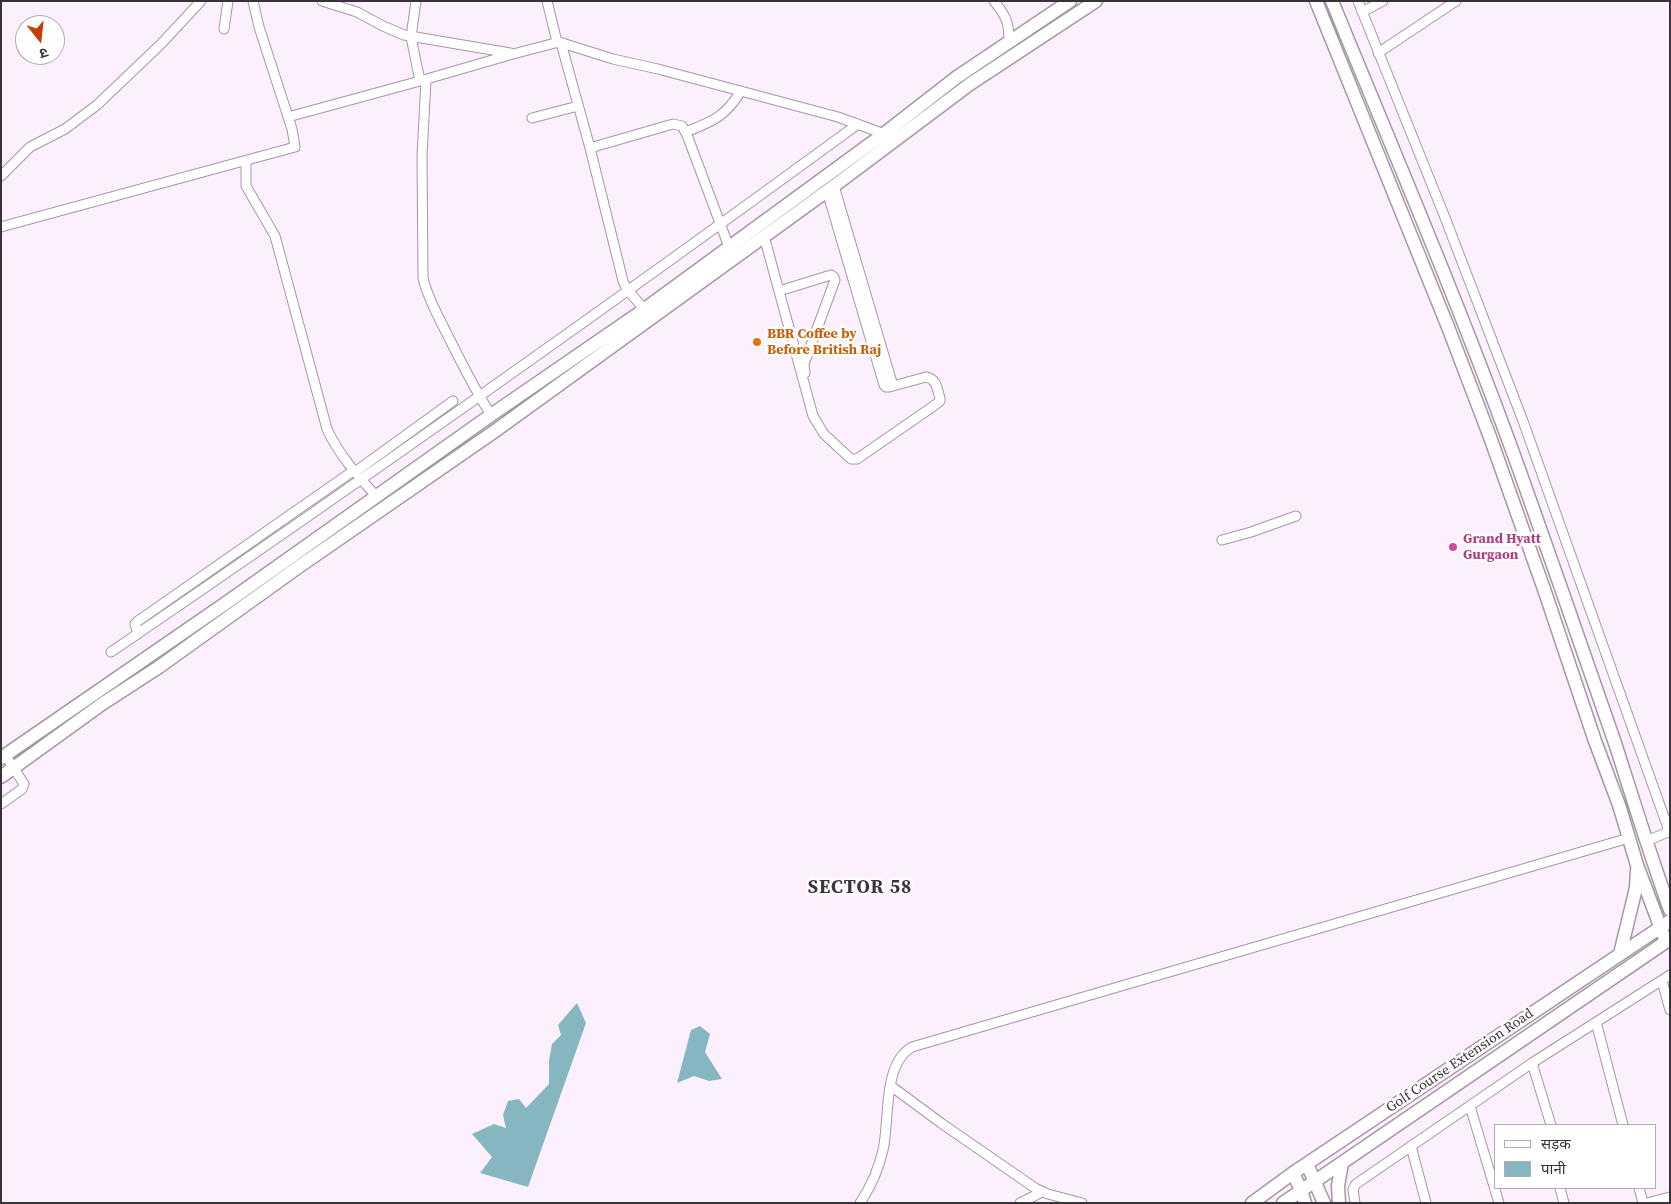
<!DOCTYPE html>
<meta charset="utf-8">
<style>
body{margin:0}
#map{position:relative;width:1671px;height:1204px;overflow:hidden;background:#fdf0fe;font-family:"Source Serif 4","Noto Sans Devanagari",serif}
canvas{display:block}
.frame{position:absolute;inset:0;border:2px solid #383239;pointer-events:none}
.legend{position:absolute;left:1494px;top:1124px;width:162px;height:65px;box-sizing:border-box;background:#fff;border:1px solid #afadb0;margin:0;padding:6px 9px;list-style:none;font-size:15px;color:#383239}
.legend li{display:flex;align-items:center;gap:10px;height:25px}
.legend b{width:25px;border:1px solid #afadb0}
.north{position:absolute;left:15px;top:15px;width:50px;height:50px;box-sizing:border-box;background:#fff;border:1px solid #afadb0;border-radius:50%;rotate:164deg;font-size:14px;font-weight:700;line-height:20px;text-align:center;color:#383239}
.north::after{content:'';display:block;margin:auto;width:18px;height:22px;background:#c53e01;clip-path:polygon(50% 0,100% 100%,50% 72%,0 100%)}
</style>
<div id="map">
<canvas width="1671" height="1204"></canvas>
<div class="frame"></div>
<ul class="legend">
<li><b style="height:6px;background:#fff"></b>सड़क</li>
<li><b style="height:14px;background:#86b6c0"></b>पानी</li>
</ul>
<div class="north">उ</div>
</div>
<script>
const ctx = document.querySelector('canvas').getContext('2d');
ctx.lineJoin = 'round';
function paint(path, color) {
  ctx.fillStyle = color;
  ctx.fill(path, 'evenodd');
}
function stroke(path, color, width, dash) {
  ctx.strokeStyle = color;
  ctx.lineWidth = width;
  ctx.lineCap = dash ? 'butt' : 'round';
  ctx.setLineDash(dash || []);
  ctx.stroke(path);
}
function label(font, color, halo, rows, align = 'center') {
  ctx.font = font + ' "Source Serif 4",serif';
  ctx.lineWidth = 5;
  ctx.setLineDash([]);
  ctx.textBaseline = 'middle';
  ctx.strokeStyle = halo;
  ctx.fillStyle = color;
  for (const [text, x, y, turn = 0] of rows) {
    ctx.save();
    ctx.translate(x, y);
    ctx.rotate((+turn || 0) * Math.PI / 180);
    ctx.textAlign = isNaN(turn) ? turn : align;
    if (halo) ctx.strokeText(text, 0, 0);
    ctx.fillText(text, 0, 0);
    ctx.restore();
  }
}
paint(new Path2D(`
 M577,1003L586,1023L528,1187L480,1173L492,1157L472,1134L494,1124L506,1128L503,1115L508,1101L519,1099L526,1108L549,1084V1061L552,1044L561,1035L558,1025Z
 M700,1026L710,1034L705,1052L722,1079L709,1081L694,1076L677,1083L691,1030Z`), '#86b6c0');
const street = new Path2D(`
 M322,1L357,12L383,26L404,35L510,53
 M416,1L411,37L420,81
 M547,1L557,42
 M994,1C1006,16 1009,22 1009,41
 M1358,1L1444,215L1523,421L1668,828L1666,833L1646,841
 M1362,12L1383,1
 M224,29L228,1
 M561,43L590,148L623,281L626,288L644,309
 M1378,53L1456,1
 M426,80L422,156L423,278C427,296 436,312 444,328C459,358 473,387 491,415
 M288,117L420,81L513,54L559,42L613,59L658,69L838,117L887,135
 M532,118L578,106
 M686,132C713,121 725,117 741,91
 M590,148L673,124L682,126L687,135L729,247
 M246,161V186L275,236L327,429C339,455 357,475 376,496
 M1,176L30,147L65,129L97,105L161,44L201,1
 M834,186L893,386
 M1,227L295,147L292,129L259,27L253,1
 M764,236L813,416L824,434L851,459H857L935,405L940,401V398C937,389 937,379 926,377L889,387H886L884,385L827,191
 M779,291L831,275L834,277L835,280L804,364L805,373
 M355,472L453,401
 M1222,540L1251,532L1296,516
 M138,634L135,624L138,621L353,471
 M111,652C363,480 612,304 858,124
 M1,804L22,789L24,784L5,755
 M1662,981L1670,1010
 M1596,1022L1623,1125
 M1532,1063L1551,1125
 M891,1086L941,1123L1035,1188L1048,1194L1082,1203
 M1470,1106L1499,1203
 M1411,1146L1426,1203
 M1560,1188L1564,1203
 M1639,1188L1643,1203
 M860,1203C870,1188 879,1168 883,1150C890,1121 882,1064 912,1047L1629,838
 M1020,1203L1042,1192
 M1355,1203L1353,1189L1356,1184L1532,1063L1670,975
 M1647,1203L1670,1197`);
const secondary = new Path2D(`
 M1316,1L1448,327L1490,437L1545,592L1595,741L1619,805L1637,865L1666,942
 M1332,1C1396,157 1463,313 1520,472C1552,562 1584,653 1615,743C1633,799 1650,855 1670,910
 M1,758L226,603L491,415L635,316L885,133L957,77L1070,1
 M1,777L102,704L159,667L297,568L495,431L834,186L970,84L1096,1
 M1620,954L1636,888L1637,870
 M1307,1164L1324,1203
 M1293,1173L1301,1190L1305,1203
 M1252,1203L1293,1173L1670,921
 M1283,1203L1670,939
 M1339,1203L1338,1186L1342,1163`);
stroke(street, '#a596a6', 11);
stroke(secondary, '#a596a6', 15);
stroke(street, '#fff', 9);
stroke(secondary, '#fff', 12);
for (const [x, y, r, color] of [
 [757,342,5,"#e8710a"],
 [1453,547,5,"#d1479c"]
]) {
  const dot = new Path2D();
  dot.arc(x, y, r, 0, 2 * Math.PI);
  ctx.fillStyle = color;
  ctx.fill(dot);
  stroke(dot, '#fff', 2);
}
label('bold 14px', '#c56008', '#fff', [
 ["BBR Coffee by",767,334],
 ["Before British Raj",767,350]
], 'left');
label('bold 14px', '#b23c85', '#fff', [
 ["Grand Hyatt",1463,539],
 ["Gurgaon",1463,555]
], 'left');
label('14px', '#383239', '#fff', [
 ["Golf Course Extension Road",1460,1061,-34]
]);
ctx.letterSpacing = '1px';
label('bold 19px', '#3e323f', '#fff', [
 ["SECTOR 58",860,888]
]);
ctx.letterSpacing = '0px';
</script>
